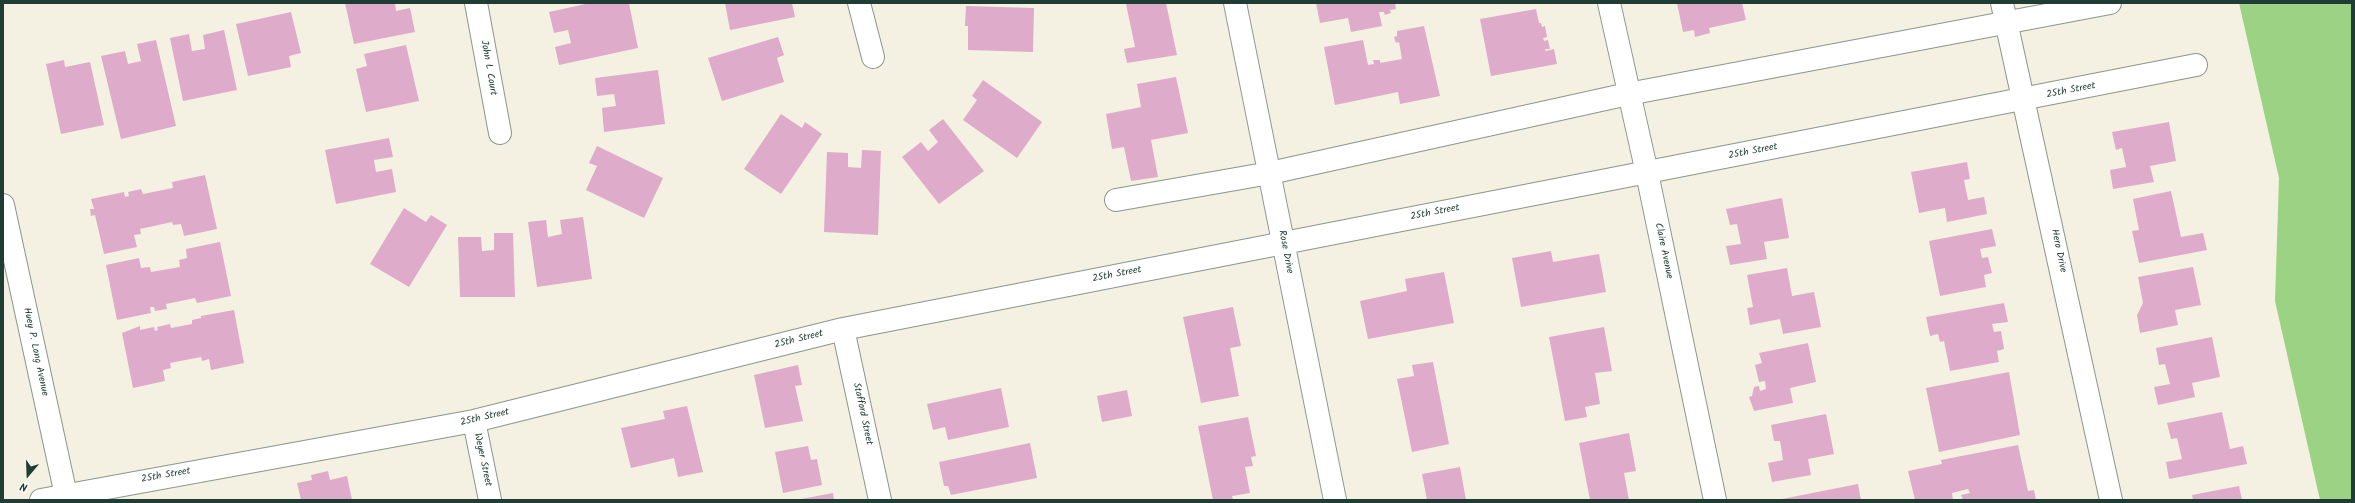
<!DOCTYPE html>
<style>
body{margin:0}
#map{position:relative;width:2355px;height:503px;overflow:hidden;background:#f4f1e2;font-family:Kalam,sans-serif}
canvas{display:block}
.frame{position:absolute;inset:0;border:4px solid #1f3d34;pointer-events:none}
.north{position:absolute;left:8px;top:455px;width:40px;height:40px;-webkit-text-stroke:3px #fff;paint-order:stroke;rotate:199deg;font-size:11px;font-weight:700;line-height:16px;text-align:center;color:#1f3d34}
.north::after{content:'';display:block;margin:auto;width:14px;height:18px;background:#1f3d34;clip-path:polygon(50% 0,100% 100%,50% 72%,0 100%)}
</style>
<div id="map">
<canvas width="2355" height="503"></canvas>
<div class="frame"></div>
<div class="north">N</div>
</div>
<script>
const ctx = document.querySelector('canvas').getContext('2d');
ctx.lineJoin = 'round';
function paint(path, color) {
  ctx.fillStyle = color;
  ctx.fill(path, 'evenodd');
}
function stroke(path, color, width, dash) {
  ctx.strokeStyle = color;
  ctx.lineWidth = width;
  ctx.lineCap = dash ? 'butt' : 'round';
  ctx.setLineDash(dash || []);
  ctx.stroke(path);
}
function label(font, color, halo, rows, align = 'center') {
  ctx.font = font + ' Kalam,sans-serif';
  ctx.lineWidth = 4;
  ctx.setLineDash([]);
  ctx.textBaseline = 'middle';
  ctx.strokeStyle = halo;
  ctx.fillStyle = color;
  for (const [text, x, y, turn = 0] of rows) {
    ctx.save();
    ctx.translate(x, y);
    ctx.rotate((+turn || 0) * Math.PI / 180);
    ctx.textAlign = isNaN(turn) ? turn : align;
    if (halo) ctx.strokeText(text, 0, 0);
    ctx.fillText(text, 0, 0);
    ctx.restore();
  }
}
paint(new Path2D(`
 M2239,3H2352V500H2320L2275,301L2279,178Z`), '#9bd284');
paint(new Path2D(`
 M345,3H395L396,11L410,8L415,32L354,44Z
 M590,3H629L638,48L559,65L555,47L571,43L568,30L554,33L549,12Z
 M725,3H792L795,17L730,30Z
 M1132,3H1166L1177,55L1127,63L1124,49L1135,47L1126,4Z
 M1316,3H1395L1396,9L1390,10L1391,13L1385,15L1384,12H1379L1382,26L1351,32L1348,18L1320,23Z
 M1677,3H1742L1746,20L1709,28L1710,33L1695,37L1694,30L1683,32Z
 M966,6L1034,8L1033,52L968,50V26H965Z
 M1536,9L1539,23H1541L1542,27L1545,26L1547,37L1543,38L1544,41L1548,40L1550,49H1545L1546,51L1554,49L1557,64L1491,76L1480,19Z
 M291,12L301,53L289,56L291,67L248,76L236,24Z
 M1424,26L1440,96L1400,104L1398,92L1335,105L1324,47L1363,40L1368,65L1374,64L1373,60H1380V63L1402,59L1399,42L1396,43L1394,37L1397,36V31Z
 M224,30L237,90L183,101L170,38L189,34L192,51L205,49L203,35Z
 M778,37L784,55L777,58L784,82L722,101L708,58Z
 M156,40L176,126L121,139L101,56L125,51L128,64L141,61L137,44Z
 M406,45L419,101L366,112L356,69L367,66L364,54Z
 M64,60L65,67L90,62L104,125L61,134L46,64Z
 M658,70L665,124L604,132L602,108L616,106L614,94L597,96L595,78Z
 M1176,77L1188,133L1151,140L1158,177L1131,181L1124,147L1112,149L1106,114L1141,107L1137,84Z
 M983,80L1042,122L1017,158L963,120L977,100L972,96Z
 M781,114L802,128L805,122L822,134L781,194L744,169Z
 M943,119L984,171L939,204L902,157L921,142L928,151L938,142L929,130Z
 M2169,122L2176,161L2150,166L2154,182L2113,189L2110,170L2126,167L2122,148L2116,150L2112,132Z
 M389,138L393,157L374,160L376,172L392,169L396,192L336,204L325,150Z
 M597,146L663,178L644,218L586,190L597,166L589,163Z
 M862,150L881,151L878,235L824,232L827,152L848,153V167L861,168Z
 M1967,162L1970,179L1964,180L1968,200L1984,197L1987,214L1947,222L1945,208L1919,213L1911,172Z
 M205,175L217,229L184,236L181,224L173,225L172,222L140,229L141,234L134,235L137,247L104,254L95,215L91,216L90,209H94L91,199L124,192L125,197L129,196L128,192L141,189L143,194L173,188L172,182Z
 M2171,191L2181,237L2203,233L2207,250L2139,263L2132,231L2139,230L2133,199Z
 M1782,198L1789,238L1764,242L1767,259L1730,265L1726,246L1741,244L1737,224L1730,225L1726,209Z
 M404,208L426,222L431,215L447,225L409,287L370,264Z
 M583,217L592,279L537,287L528,222L546,220L548,237L562,234L560,220Z
 M1992,229L1996,246L1980,249L1982,258L1988,257L1992,273L1984,275L1986,287L1940,296L1929,241Z
 M494,233H513L515,297H460L458,237H481L482,251L494,250Z
 M220,242L231,296L197,303L195,298L166,304L167,309L155,311L154,307H150L151,313L117,320L106,265L139,258L141,268L150,267L151,272L180,267L179,260L187,258L186,249Z
 M1551,251L1553,262L1599,254L1606,292L1521,307L1512,258Z
 M2193,267L2201,305L2175,310L2178,325L2140,333L2137,315L2143,303L2138,277Z
 M1787,268L1792,296L1814,292L1821,327L1783,334L1780,319L1750,325L1747,308L1753,307L1747,275Z
 M1444,272L1454,323L1368,339L1360,301L1407,291L1405,279Z
 M2004,303L2008,322L1992,324L1994,332L2001,331L2004,349L1997,351L1999,362L1950,371L1944,341L1940,342L1938,334L1930,336L1926,317Z
 M1233,307L1241,346L1230,348L1239,396L1201,403L1183,317Z
 M234,310L244,363L211,370L209,359L202,361L201,357L170,363L171,368L163,370L165,381L133,388L122,333L140,326V330L154,327L155,331L158,330L157,327L170,324L171,328L192,324V320L201,318V316Z
 M1604,327L1612,371L1595,373L1600,404L1585,407L1587,417L1565,421L1549,337Z
 M2212,337L2220,377L2192,383L2195,397L2158,405L2154,387L2170,384L2165,364L2159,365L2156,348Z
 M1808,343L1816,382L1790,388L1793,403L1754,411L1749,397L1752,396L1754,387L1759,386L1760,391L1766,389L1765,381L1759,382L1755,365L1762,363L1759,353Z
 M1433,362L1449,444L1412,452L1397,379L1414,376L1412,365Z
 M798,365L802,385L795,386L803,421L765,428L754,375Z
 M2009,372L2020,435L1939,452L1926,388Z
 M1001,388L1009,427L948,440L945,427L933,430L927,404Z
 M1127,390L1132,416L1102,422L1097,396Z
 M687,406L703,472L678,477L674,458L631,468L621,428L665,419L663,411Z
 M2222,412L2230,449L2243,446L2247,464L2169,479L2166,462L2182,459L2177,438L2171,439L2167,423Z
 M1826,414L1834,454L1808,459L1811,475L1772,482L1768,463L1783,460L1780,441H1774L1771,425Z
 M1248,417L1256,456L1251,457L1253,466L1245,467L1250,493L1232,496L1233,500H1213L1198,426Z
 M1629,433L1636,471L1624,473L1629,500H1590L1579,443Z
 M1030,443L1037,478L951,495L948,486H944L939,462Z
 M2018,445L2028,491L2034,490L2036,500H1963L1961,495L1970,493L1968,489L1952,493L1953,500H1915L1908,471L1942,464L1941,460Z
 M808,446L811,460L817,459L822,485L783,493L775,452Z
 M1460,467L1466,500H1427L1422,474Z
 M328,471L330,480L347,476L352,500H301L297,483L312,480L311,475Z
 M1858,484L1861,500H1782V499Z
 M2239,486L2242,500H2193L2192,495Z
 M833,493L834,500H801V499Z`), '#dfabca');
const street = new Path2D(`
 M476,3L500,133
 M859,3L873,57
 M1235,3L1335,500
 M2002,3L2111,500
 M1116,200L1270,173L1628,94L2110,3
 M3,205L67,500
 M843,329L880,500
 M474,421L490,500
 M41,500L474,421L843,329L2196,65`);
const secondary = new Path2D(`
 M1609,3L1647,173L1715,500`);
stroke(street, '#8a978b', 24);
stroke(secondary, '#8a978b', 24);
stroke(street, '#fff', 22);
stroke(secondary, '#fff', 22);
label('10px', '#1f3d34', '#fff', [
 ["John L Court",488,68,80],
 ["25th Street",2071,91,-11],
 ["25th Street",1753,152,-11],
 ["25th Street",1435,213,-11],
 ["Claire Avenue",1663,251,78],
 ["Hero Drive",2058,251,78],
 ["Rose Drive",1285,252,79],
 ["25th Street",1117,275,-11],
 ["25th Street",799,340,-14],
 ["Huey P. Long Avenue",35,352,78],
 ["Stafford Street",862,414,78],
 ["25th Street",485,418,-13],
 ["Weyer Street",482,460,78],
 ["25th Street",166,476,-10]
]);
</script>
